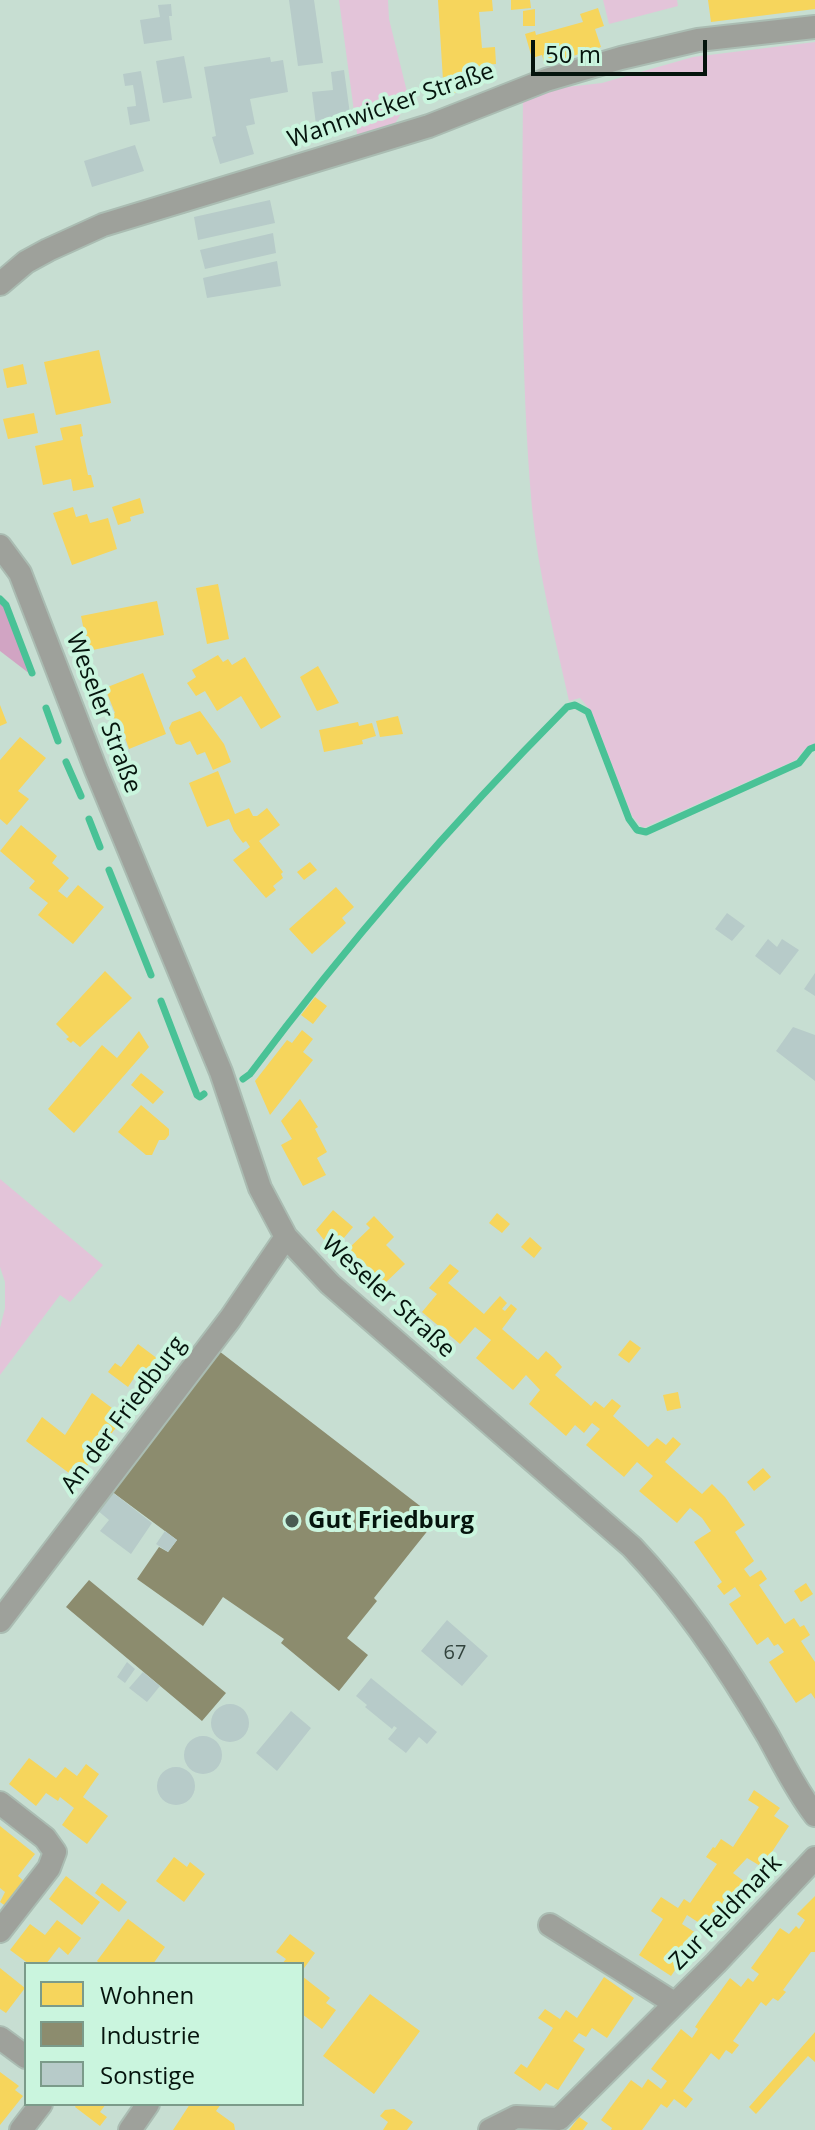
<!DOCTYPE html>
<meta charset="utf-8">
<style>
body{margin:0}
#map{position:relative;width:815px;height:2130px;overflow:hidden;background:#c7ded2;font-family:"Open Sans",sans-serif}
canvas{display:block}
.legend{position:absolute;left:24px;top:1962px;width:280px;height:144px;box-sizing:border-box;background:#caf5de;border:2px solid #7b9b8a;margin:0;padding:10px 14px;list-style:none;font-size:24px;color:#05140d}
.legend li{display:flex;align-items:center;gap:16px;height:40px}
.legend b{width:40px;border:2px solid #7b9b8a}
.scale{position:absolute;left:531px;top:40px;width:176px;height:36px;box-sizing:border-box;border:4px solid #05140d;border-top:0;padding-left:10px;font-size:24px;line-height:28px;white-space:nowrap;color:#05140d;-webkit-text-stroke:6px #caf5de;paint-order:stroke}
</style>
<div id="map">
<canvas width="815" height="2130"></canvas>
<ul class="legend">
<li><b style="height:22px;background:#f6d55c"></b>Wohnen</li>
<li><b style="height:22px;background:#8c8c6e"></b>Industrie</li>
<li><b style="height:22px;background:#b7cbc9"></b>Sonstige</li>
</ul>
<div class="scale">50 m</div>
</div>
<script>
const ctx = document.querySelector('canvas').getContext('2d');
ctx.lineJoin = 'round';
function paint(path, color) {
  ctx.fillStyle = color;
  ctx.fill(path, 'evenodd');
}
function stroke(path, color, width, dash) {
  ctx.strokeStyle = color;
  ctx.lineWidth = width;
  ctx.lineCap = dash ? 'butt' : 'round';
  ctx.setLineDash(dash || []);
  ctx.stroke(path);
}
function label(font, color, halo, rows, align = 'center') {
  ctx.font = font + ' "Open Sans",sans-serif';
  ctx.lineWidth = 8;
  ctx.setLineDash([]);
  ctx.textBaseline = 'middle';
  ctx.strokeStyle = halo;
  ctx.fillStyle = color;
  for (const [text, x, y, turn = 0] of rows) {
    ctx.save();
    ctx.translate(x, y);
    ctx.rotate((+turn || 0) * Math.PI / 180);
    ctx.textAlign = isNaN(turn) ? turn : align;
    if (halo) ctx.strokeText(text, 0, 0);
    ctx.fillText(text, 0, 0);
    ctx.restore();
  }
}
paint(new Path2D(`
 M339,0H388L389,19L409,100L393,127L358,141Z
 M603,0H677L678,6L609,24Z
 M815,42V743L804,750L796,760L643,828L632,816L591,711L580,698L569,701C555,637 538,573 532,508C520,370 522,231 523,92L602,83L693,57Z
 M0,1179L103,1265L70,1302L60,1295L0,1375V1328L5,1308V1282L0,1267Z`), '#e3c4d9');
paint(new Path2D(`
 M0,597L8,605L34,673L30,674L0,651Z`), '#d1a4c3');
paint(new Path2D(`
 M438,0H492L493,11L479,12L482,48L495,47L496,64L483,65L484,84L444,96Z
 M511,0H530L531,8L511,10Z
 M708,0H815V9L711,22Z
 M598,8L604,26L595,29L601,47L545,65L542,55L532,58L525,34L535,31L536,35L583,22L580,14Z
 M535,9V26H523V11Z
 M99,350L111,403L56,415L44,362Z
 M23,364L27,384L7,388L3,369Z
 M34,413L38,433L8,439L3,419Z
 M81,424L83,436L80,437L88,475H91L94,487L73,491L71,479L43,485L35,446L63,440L60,428Z
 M140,498L144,513L130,517L131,521L118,525L112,507Z
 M73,507L76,517L87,514L90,523L108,518L117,549L72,565L53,513Z
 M218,584L229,639L207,644L196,588Z
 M157,601L164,635L88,651L81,616Z
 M218,655L223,662L228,659L232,665L245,657L281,717L261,729L241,696L217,711L205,691L196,696L187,683L196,677L192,670Z
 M318,666L339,703L317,711L300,677Z
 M143,673L166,734L129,749L120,724L117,725L112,714L115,713L105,688Z
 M0,705L7,723L0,726Z
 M200,711L224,744L231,762L213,770L205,752L197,755L190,741L181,745L176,744L169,728L172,722Z
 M398,716L403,734L380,737L376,721Z
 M358,722L359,726L372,723L376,736L362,740L363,744L324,752L319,730Z
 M20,737L46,758L18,791L29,799L7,825L0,819V760Z
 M218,771L235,814L249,808L253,816H257L267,808L280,825L259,841L283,872L281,874L283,878L273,886L276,890L266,898L233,860L250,847L246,841L243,843L234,831L229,819L207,827L189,783Z
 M21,825L57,856L52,863L69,878L58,891L67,898L78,885L104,907L73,944L38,915L48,903L29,888L35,881L0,851Z
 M310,862L317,870L304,880L297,872Z
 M336,887L354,907L342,918L346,923L312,954L289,929Z
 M105,971L132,998L80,1047L73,1041L71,1043L66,1039L69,1037L56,1024Z
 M315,997L327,1006L313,1024L301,1015Z
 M302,1030L313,1039L303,1052L313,1060L270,1115L255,1081L287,1040L292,1043Z
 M139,1031L149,1047L74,1133L48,1109L102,1045L117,1058Z
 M141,1073L164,1092L153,1104L131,1085Z
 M300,1099L318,1127L315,1129L327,1152L317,1158L326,1175L303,1186L281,1145L292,1139L281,1121Z
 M141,1105L169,1129V1135L165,1140H159L152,1155H146L118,1132Z
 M333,1210L353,1227L333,1251L316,1230Z
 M497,1213L510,1224L502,1233L489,1223Z
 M374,1216L394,1237L386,1245L405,1264L383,1285L348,1249L370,1228L366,1224Z
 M530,1237L542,1248L534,1258L521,1247Z
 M450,1264L459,1271L448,1283L484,1314L500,1296L507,1303L502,1309L505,1311L511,1304L517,1309L502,1329L538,1360L546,1351L554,1358L562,1367L555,1375L591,1406L595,1401L604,1408L612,1399L621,1406L613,1416L648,1447L657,1438L666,1445L673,1437L681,1444L665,1462L702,1494L712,1484L725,1497L745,1525L735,1532L754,1561L744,1569L750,1577L761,1570L767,1579L759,1585L785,1624L794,1618L800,1627L804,1625L810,1635L801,1641L815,1662V1699L811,1693L796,1703L769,1662L784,1652L778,1644L774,1646L768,1637L757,1645L729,1604L741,1596L735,1587L724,1595L717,1586L722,1582L694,1542L711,1531L702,1518L690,1508L677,1523L639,1491L653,1476L637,1462L624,1477L586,1445L600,1429L592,1423L584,1433L575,1425L566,1436L529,1404L540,1390L526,1375L513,1390L476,1358L491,1340L475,1327L460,1344L422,1312L437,1294L429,1288Z
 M630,1340L641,1348L629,1363L618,1355Z
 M138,1344L166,1365L148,1389L134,1378L128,1387L108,1372L115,1363L121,1367Z
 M678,1392L681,1408L667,1411L663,1395Z
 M92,1393L124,1417L77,1479L26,1441L42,1417L65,1435Z
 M763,1468L771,1477L754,1491L747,1482Z
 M806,1583L813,1594L801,1602L794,1591Z
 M29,1758L56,1778L65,1767L77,1776L86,1764L99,1774L83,1797L108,1816L87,1844L62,1825L74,1808L60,1797L58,1801L46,1793L36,1806L9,1784Z
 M754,1790L780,1808L774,1816L789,1826L762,1867L747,1858L733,1873L749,1885L721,1926L710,1918L704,1926L687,1915L682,1924L699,1935L671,1976L639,1955L663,1919L651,1911L661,1897L678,1908L684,1899L690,1903L717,1864L706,1857L713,1847L715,1848L721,1839L733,1847L759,1807L748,1800Z
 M0,1826L35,1854L18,1876L26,1883L7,1907L0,1902L5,1892L0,1888Z
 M174,1857L187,1867L190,1862L205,1874L184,1902L156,1881Z
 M66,1876L100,1902L82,1925L49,1899Z
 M102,1883L127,1902L119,1912L95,1893Z
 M815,1896V1952H811L783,1990L786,1992L778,2001L773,1998L766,2006L761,2002L733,2041L739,2045L732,2054L726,2050L719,2060L711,2053L683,2091L693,2099L686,2108L674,2099L667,2108L661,2104L642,2130H611L612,2128L601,2120L631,2080L642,2088L648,2079L661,2089L667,2081L651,2069L681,2029L692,2038L698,2029L695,2027L701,2018L730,1978L741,1987L748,1978L753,1982L759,1974L751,1968L780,1928L789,1934L796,1926L799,1929L805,1920L797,1914Z
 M128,1919L165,1947L153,1964H100L97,1961Z
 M57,1920L81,1938L68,1955L59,1947L46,1964H29L10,1950L30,1924L45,1935Z
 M290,1934L315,1953L302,1971V1964H282L286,1959L276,1952Z
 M0,1968L25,1988L6,2013L0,2009Z
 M302,1976L330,1998L326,2003L336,2010L322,2029L302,2014Z
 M604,1977L634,1998L607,2038L592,2028L586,2037L579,2033L573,2041L585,2049L558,2090L546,2083L540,2091L514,2073L521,2064L527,2068L553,2028L538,2018L545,2009L560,2019L566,2010L577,2018Z
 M370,1994L420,2031L374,2094L323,2056Z
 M815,2032V2062L808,2056L756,2114L749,2107Z
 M0,2072L19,2086L15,2090L23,2096L0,2125Z
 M77,2104H106L100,2112L107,2117L100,2126L75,2107Z
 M190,2104H221L216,2111L234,2124L235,2130H173Z
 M394,2109L413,2122L407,2130H383L388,2122L380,2116L385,2110Z
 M579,2117L588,2123L583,2130H569Z`), '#f6d55c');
paint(new Path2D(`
 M219,1351L437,1519L374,1598L377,1601L347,1638L368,1655L339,1691L281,1643L284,1639L223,1597L203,1626L137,1579L159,1547L168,1552L177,1540L111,1491Z
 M89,1580L226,1693L202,1721L66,1607Z`), '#8c8c6e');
stroke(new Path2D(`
 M0,599L6,605L32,673
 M46,708L58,741
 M66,762L81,796
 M89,819L100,847
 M109,870L151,975
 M161,1001L197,1095L200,1097L204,1094
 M243,1079L250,1074C347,944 453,822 567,707L575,705L588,712L629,819L637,830L646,832L799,763L810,749L815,747`), '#49c296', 7);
paint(new Path2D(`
 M289,0H314L323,63L298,66Z
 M171,4L172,16H169L172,40L144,44L140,20L160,17L158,5Z
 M184,56L192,98L163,103L156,61Z
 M270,57L271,62L283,60L288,92L250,99L255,124L246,126L254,154L220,164L212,137L216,136L204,67Z
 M344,70L352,129L317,133L312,92L333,90L331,72Z
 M141,71L150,121L130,125L127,107L136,106L135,97L133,85L125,86L123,74Z
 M135,145L144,171L92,187L84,161Z
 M270,200L275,223L198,240L194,217Z
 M273,233L276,253L205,269L200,250Z
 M277,261L281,286L207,298L203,278Z
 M727,913L745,926L732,941L715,929Z
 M768,939L777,947L782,939L799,950L780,975L755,956Z
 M815,973V996L804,989Z
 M793,1027L815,1035V1081L776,1051Z
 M111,1491L152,1523L131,1554L100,1531L109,1520L97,1510Z
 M165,1531L177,1540L168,1552L156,1544Z
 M447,1620L488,1656L462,1686L421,1651Z
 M127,1662L135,1669L125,1683L117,1677Z
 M143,1672L160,1686L147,1702L129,1688Z
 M371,1678L437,1732L427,1744L419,1737L406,1753L388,1739L397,1728L394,1726L392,1729L365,1707L367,1705L356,1696Z
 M211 1723a19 19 0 1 1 38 0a19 19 0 1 1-38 0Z
 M291,1711L311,1728L277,1771L256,1753Z
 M184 1755a19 19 0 1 1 38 0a19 19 0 1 1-38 0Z
 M157 1786a19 19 0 1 1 38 0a19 19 0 1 1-38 0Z`), '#b7cbc9');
const street = new Path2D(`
 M0,284L26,262L48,250L103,225L429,126L546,80L621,58L698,40L815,27
 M0,546L20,573L96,770L221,1072L260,1188L286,1237L330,1284L632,1547C685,1603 729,1669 768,1736C783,1763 796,1790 815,1815
 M0,1621L230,1319L286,1237
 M0,1803L45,1838L55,1852L49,1868L0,1931
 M550,1925L674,2003
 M0,2038L26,2057
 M21,2130L41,2104
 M130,2130L148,2104
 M490,2130L516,2117L559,2119L716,1963L815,1858`);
stroke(street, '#aabcb2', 26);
stroke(street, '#9ea19b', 22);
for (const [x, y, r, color] of [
 [292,1521,8,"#495b52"]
]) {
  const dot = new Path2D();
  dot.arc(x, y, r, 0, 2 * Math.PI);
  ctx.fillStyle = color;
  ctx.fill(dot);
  stroke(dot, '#caf5de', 3);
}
label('20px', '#32433d', null, [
 ["67",455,1653]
]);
label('24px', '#05140d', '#caf5de', [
 ["Wannwicker Straße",391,106,-19],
 ["Weseler Straße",103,713,69],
 ["Weseler Straße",388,1297,42],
 ["An der Friedburg",124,1415,-53],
 ["Zur Feldmark",726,1913,-46]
]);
label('bold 24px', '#05140d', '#caf5de', [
 ["Gut Friedburg",308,1521]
], 'left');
</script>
